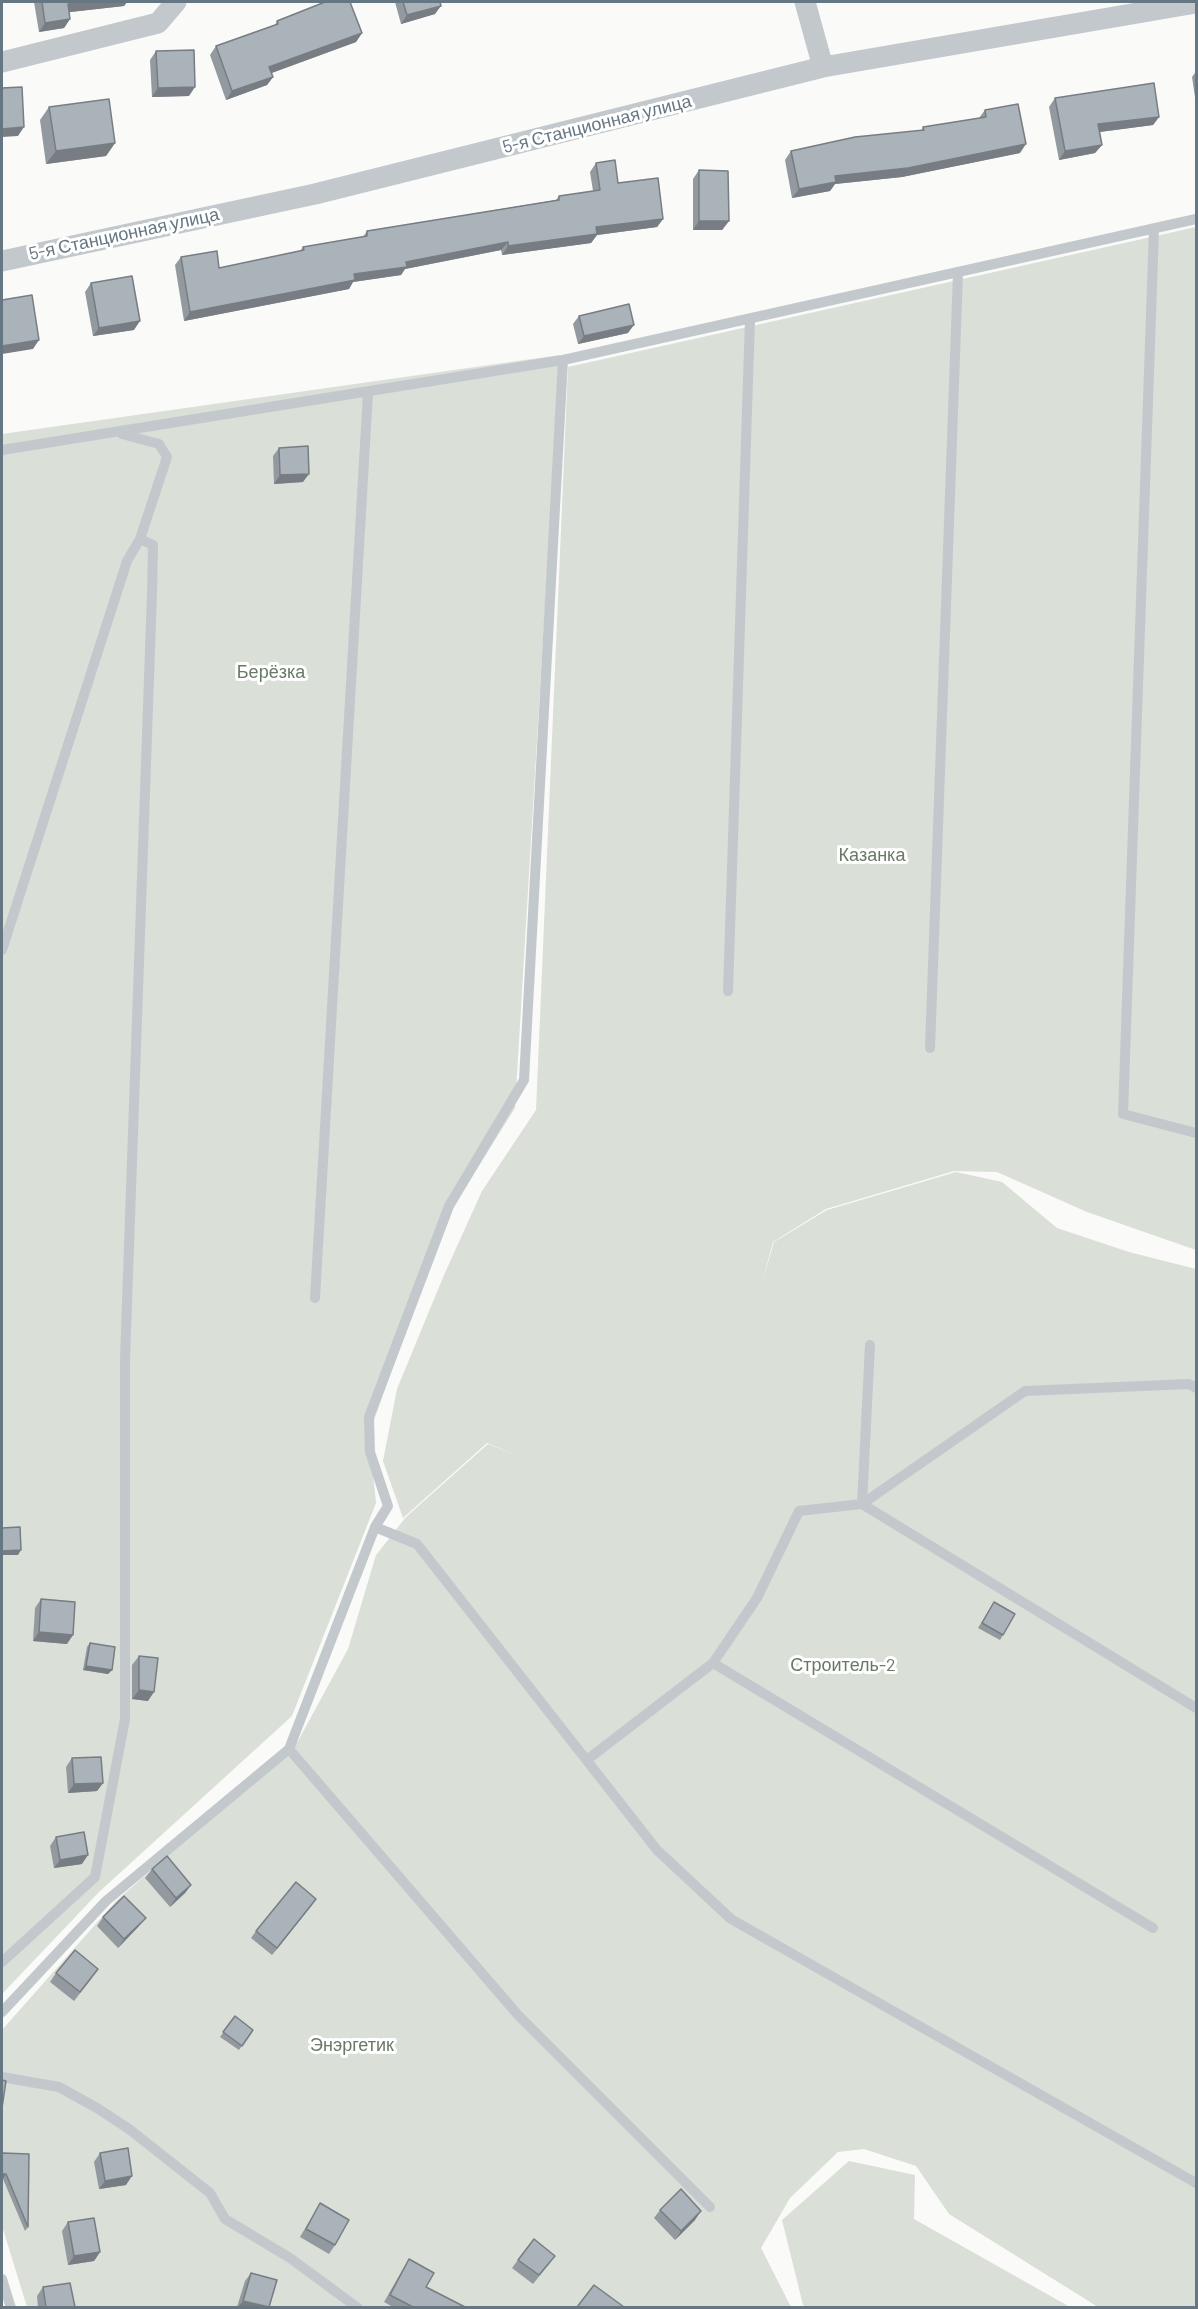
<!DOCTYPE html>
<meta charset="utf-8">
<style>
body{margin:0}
#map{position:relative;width:1198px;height:2309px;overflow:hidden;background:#fafaf8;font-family:Barlow,sans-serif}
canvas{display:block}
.frame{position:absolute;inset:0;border:3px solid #657783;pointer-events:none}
</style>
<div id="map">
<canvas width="1198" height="2309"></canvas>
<div class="frame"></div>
</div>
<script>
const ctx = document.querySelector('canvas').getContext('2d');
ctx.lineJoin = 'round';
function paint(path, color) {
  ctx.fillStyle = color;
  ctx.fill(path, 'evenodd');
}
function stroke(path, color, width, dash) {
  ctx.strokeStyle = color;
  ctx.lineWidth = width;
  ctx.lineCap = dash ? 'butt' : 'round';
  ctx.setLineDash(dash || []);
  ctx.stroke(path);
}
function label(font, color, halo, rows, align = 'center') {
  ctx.font = font + ' Barlow,sans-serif';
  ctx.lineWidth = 6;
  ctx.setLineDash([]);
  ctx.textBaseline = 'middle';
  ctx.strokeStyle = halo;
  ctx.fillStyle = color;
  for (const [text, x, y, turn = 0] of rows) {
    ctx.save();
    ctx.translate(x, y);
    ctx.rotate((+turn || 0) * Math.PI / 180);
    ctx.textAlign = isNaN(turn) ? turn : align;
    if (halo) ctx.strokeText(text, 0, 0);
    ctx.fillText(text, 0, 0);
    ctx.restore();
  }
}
paint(new Path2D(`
 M1196,227V1250L1087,1212L997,1172L954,1171L826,1209L773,1242L762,1283L774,1242L827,1210L956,1172L1002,1182L1057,1228L1129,1252L1196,1269V2307H1098L949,2214L916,2166L864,2149L838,2152L790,2198L761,2248L791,2307H27L2,2226V2030L116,1901L298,1741L348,1649L376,1555L406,1517L488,1444L518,1456L487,1443L403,1518L383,1461L397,1389L444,1275L482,1191L536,1110L568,367Z
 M560,355L515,1108L447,1217L369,1434L376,1503L292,1716L99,1892L2,1994V434Z
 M849,2161L915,2175L914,2219L1070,2307H806L803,2305L782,2220Z`), '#dadfd7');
stroke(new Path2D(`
 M1154,229L1123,1114L1196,1133
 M2,450L563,360L1196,219
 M2,950L127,561L140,539L167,457L159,444L122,434
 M728,991L750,319
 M930,1048L958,273
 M315,1298L368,393
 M870,1345L862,1504L1196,1708
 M375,1527L417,1544L657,1850L731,1919L1196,2183
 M713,1663L1153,1928
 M289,1749L518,2015L710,2207
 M588,1759L713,1663L757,1598L799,1511L862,1504L1025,1391L1189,1384L1196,1388
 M2,1962L95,1877L125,1719V1360L152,593L153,545L140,539
 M2,2012L106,1901L289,1749L375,1527L388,1506L370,1452L369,1417L449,1206L524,1080L563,360
 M2,2077L59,2087L97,2108L129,2129L210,2193L225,2219L290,2258L358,2308
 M2,2279L11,2308`), '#c3c8cc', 10);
stroke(new Path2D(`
 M805,2L823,67
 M2,62L158,23L176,2
 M2,261L315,194L823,67L1196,3`), '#c3c8cc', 21);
paint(new Path2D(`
 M34,2H127L124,6L69,12L70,19L64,28L39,32Z
 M395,2H440L435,14L401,24Z
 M277,21L362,33L356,42L272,73L273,77L267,85L226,100L210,55L216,46L275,25Z
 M156,51L189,96L152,97L150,60Z
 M1197,70V111L1192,77Z
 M1055,98L1159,117L1153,125L1099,132L1102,145L1095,153L1059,160L1049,107Z
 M49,107L115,143L106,156L46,164L40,120Z
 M985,110L1020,153L902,177L835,184L830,191L792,198L785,160L791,151L921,131L923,127L979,118Z
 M596,163L618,183L663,219L657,227L597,235L591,243L502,255L501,250L405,269L401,275L353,282L349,289L184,321L175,265L181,257L219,268L300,251L303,247L363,237L367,231L556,200L559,196L593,191L590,172Z
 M699,170L729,221L722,230H693V179Z
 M91,283L134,330L93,336L85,292Z
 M579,316L628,333L578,344L573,324Z
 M279,448L303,482L274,484L273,456Z
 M41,1599L67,1644L33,1641L35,1608Z
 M994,1602L1003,1635L1000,1640L978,1628Z
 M90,1643L112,1670L108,1674L83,1670L87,1647Z
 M139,1656L148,1701L132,1699V1665Z
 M72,1758L103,1783L97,1791L68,1793L66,1767Z
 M56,1837L82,1864L54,1868L50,1846Z
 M152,1869L191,1885L185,1893L170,1907L145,1878Z
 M311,1906L272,1955L251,1938L256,1931Z
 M103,1917L139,1926L118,1948L97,1926Z
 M56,1973L92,1978L74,2001L50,1982Z
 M235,2016L253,2030L239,2050L220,2037Z
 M2,2153L28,2227L25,2231L3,2179H2Z
 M100,2153L126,2185L99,2189L94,2162Z
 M320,2203L335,2245L329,2254L300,2237Z
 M660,2210L695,2220L675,2240L654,2218Z
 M68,2222L100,2252L94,2261L68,2265L62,2231Z
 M409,2259L426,2287L465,2307H393L384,2302L404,2267Z
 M518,2260L549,2264L533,2284L512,2268Z
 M251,2273L269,2307H237L245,2281Z
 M43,2287L75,2307H38L37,2296Z`), '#929a9f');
paint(new Path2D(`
 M94,2H127L124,6L62,13L68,4Z
 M441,6L435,14L401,24L407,15Z
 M70,19L64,28L39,32L45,23Z
 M362,33L356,42L263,76L269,67Z
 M273,77L267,85L226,100L232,91Z
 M195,87L189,96L152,97L158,88Z
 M1159,117L1153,125L1092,133L1098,124Z
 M24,127L18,136L2,137V129Z
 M115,143L106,156L46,164L56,151Z
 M1026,144L1020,153L902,177L835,184L830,191L792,198L799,189L835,176Z
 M1102,145L1095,153L1059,160L1065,151Z
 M663,219L657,227L597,235L591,243L502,255L508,246L596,227Z
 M699,221H729L722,230H693Z
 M508,242L501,250L405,269L401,275L353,282L349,289L184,321L190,312L406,262Z
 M140,321L134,330L93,336L99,328Z
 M634,325L628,333L578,344L584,336Z
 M39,340L33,349L2,354V346Z
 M309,474L303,482L274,484L280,475Z
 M21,1550L18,1555H2V1551Z
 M39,1632L73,1635L67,1644L33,1641Z
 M86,1666L112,1670L108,1674L83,1670Z
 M139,1690L154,1692L148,1701L132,1699Z
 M103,1783L97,1791L68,1793L74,1784Z
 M88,1855L82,1864L54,1868L60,1860Z
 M191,1885L185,1893L170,1907L176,1898Z
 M316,1899L311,1906L272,1955L277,1948Z
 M146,1918L139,1926L118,1948L124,1939Z
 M2,2174H6L3,2179H2Z
 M132,2176L126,2185L99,2189L105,2181Z
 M701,2211L695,2220L675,2240L681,2231Z
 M100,2252L94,2261L68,2265L74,2256Z
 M243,2301L266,2307H238Z`), '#777d82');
const building = new Path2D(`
 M42,2H94L68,4L70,19L45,23Z
 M325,2H350L362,33L269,67L273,77L232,91L216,46L278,24L277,21Z
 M403,2H440L441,6L407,15Z
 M194,50L195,87L158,88L156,51Z
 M1154,83L1159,117L1098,124L1102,145L1065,151L1055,98Z
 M22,87L24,127L2,129V88Z
 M109,99L115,143L56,151L49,107Z
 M1018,104L1026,144L908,168L835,176L836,182L799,189L791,151L855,137L924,130L923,127L986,117L985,110Z
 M615,160L618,183L658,178L663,219L596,227L597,234L508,246V242L406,262L407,267L354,274L355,280L190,312L181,257L217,251L219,268L304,250L303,247L367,236V231L559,200V196L600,190L596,163Z
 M699,170L728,171L729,221H699Z
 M132,276L140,321L99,328L91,283Z
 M32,295L39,340L2,346V300Z
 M629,304L634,325L584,336L579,316Z
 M308,446L309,474L280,475L279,448Z
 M20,1527L21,1550L2,1551V1528Z
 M41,1599L75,1602L73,1635L39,1632Z
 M994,1602L1015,1614L1003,1635L982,1623Z
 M90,1643L115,1647L112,1670L86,1666Z
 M139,1656L158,1658L154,1692L139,1690Z
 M101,1757L103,1783L74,1784L72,1758Z
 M84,1832L88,1855L60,1860L56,1837Z
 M167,1856L191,1885L176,1898L152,1869Z
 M296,1882L316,1899L277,1948L256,1931Z
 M124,1896L146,1918L124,1939L103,1917Z
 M75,1950L98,1969L80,1992L56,1973Z
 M235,2016L253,2030L242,2046L223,2032Z
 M2,2080L6,2081L2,2108Z
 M128,2148L132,2176L105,2181L100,2153Z
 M2,2153L29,2154L28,2227L6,2174H2Z
 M681,2189L701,2211L681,2231L660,2210Z
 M320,2203L349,2220L335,2245L306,2229Z
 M94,2218L100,2252L74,2256L68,2222Z
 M534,2239L555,2256L539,2275L518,2260Z
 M409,2259L434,2273L426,2287L465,2307H413L390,2295Z
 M251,2273L277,2280L269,2307L243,2301Z
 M70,2283L75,2307H46L43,2287Z
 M594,2285L624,2307H577Z`);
paint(building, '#aab3b9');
stroke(building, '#777d82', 1.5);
label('18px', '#657783', '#fff', [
 ["5-я Станционная улица",597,124,-14],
 ["5-я Станционная улица",124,234,-12]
]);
label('18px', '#697a64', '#fff', [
 ["Берёзка",271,672],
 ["Казанка",872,855],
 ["Строитель-2",843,1665],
 ["Энэргетик",352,2045]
]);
</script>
